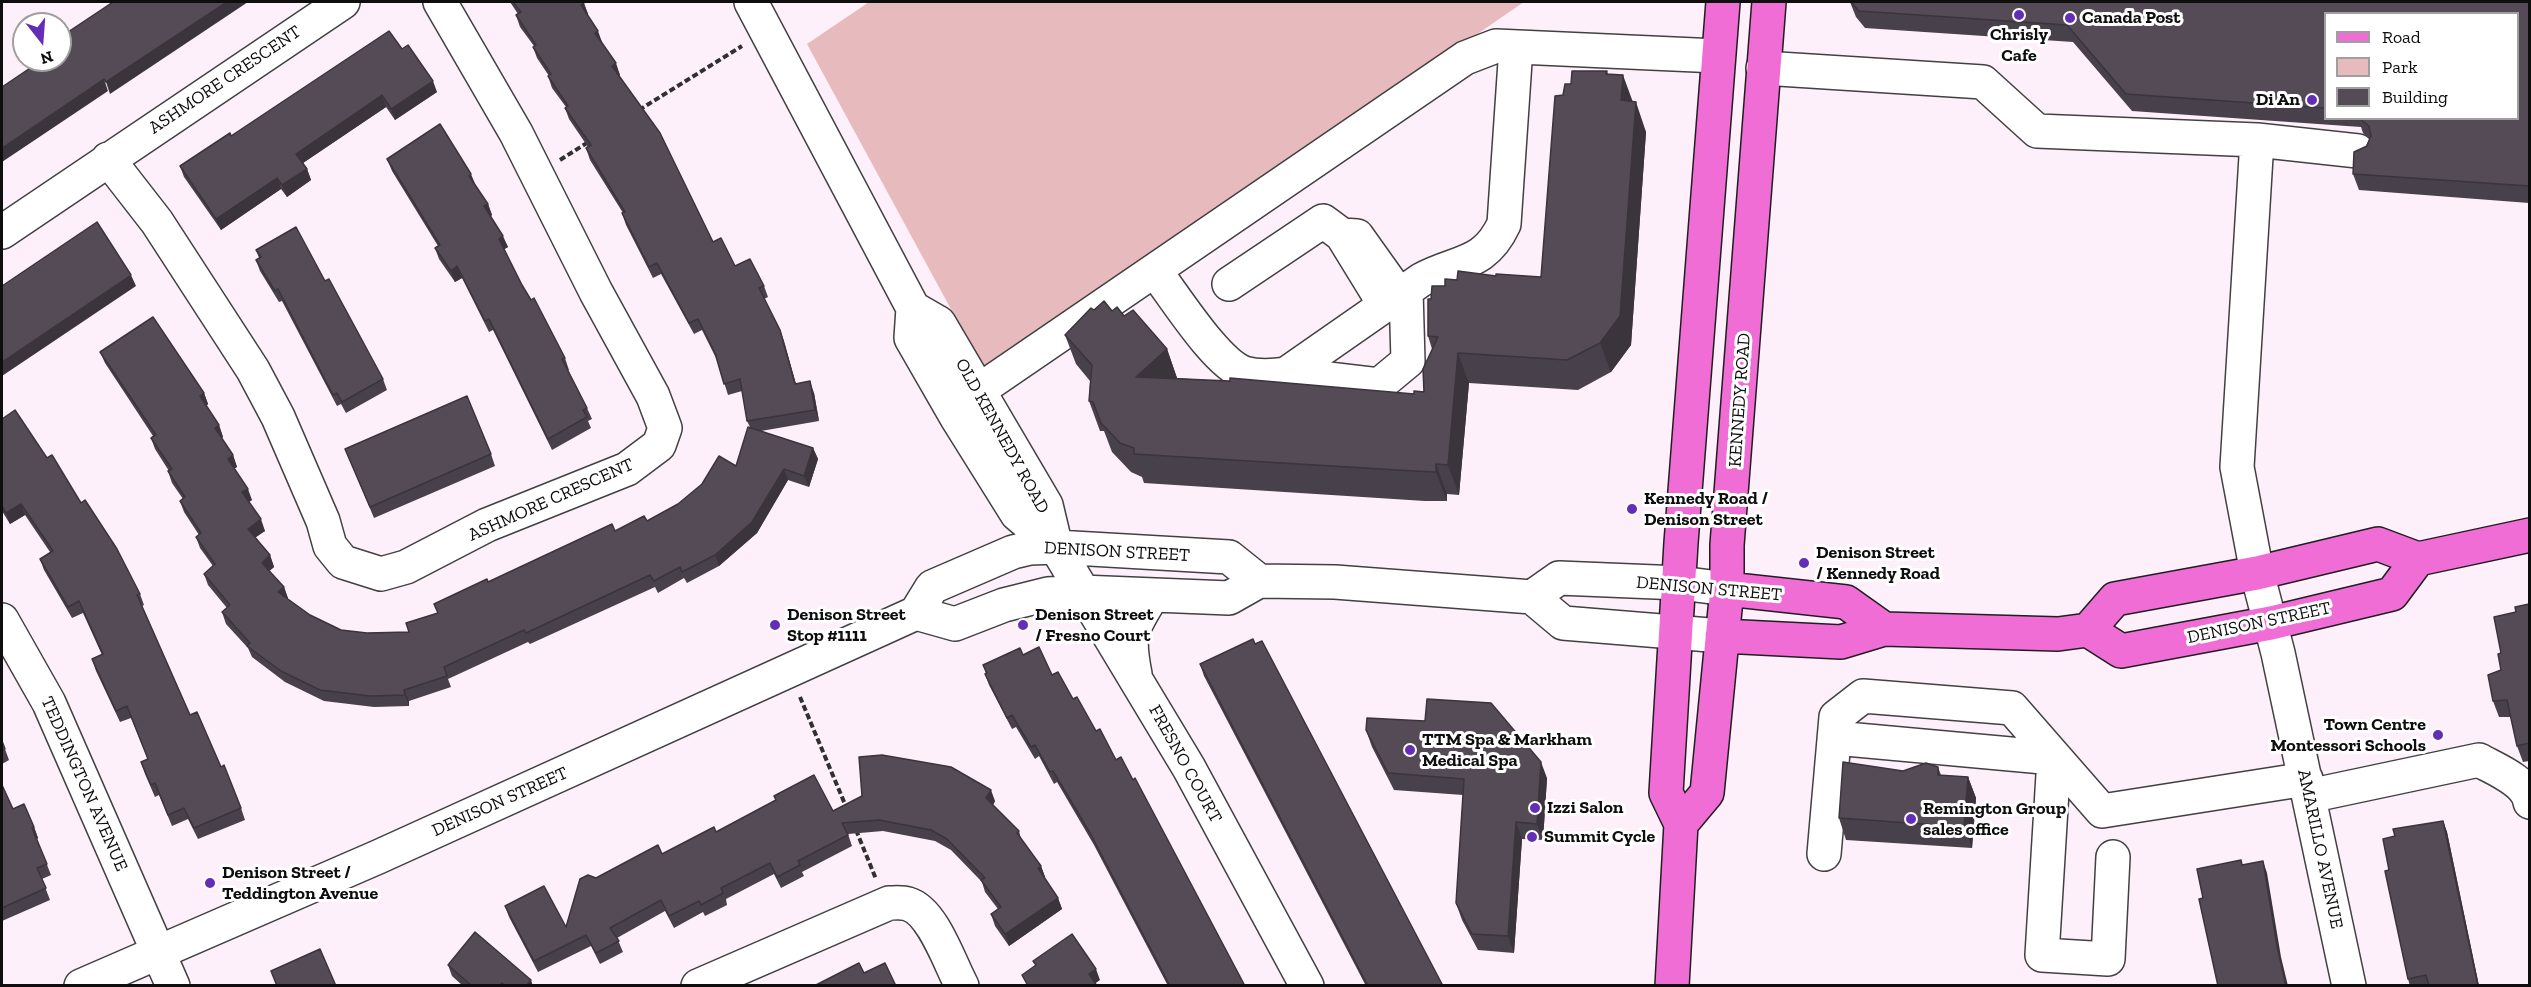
<!DOCTYPE html>
<style>
body{margin:0}
#map{position:relative;width:2531px;height:987px;overflow:hidden;background:#fef0fb;font-family:"Zilla Slab",serif}
canvas{display:block}
.frame{position:absolute;inset:0;border:3px solid #0e0e0e;pointer-events:none}
.legend{position:absolute;left:2324px;top:12px;width:195px;height:108px;box-sizing:border-box;background:#fff;border:2px solid #9f9f9f;margin:0;padding:8px 10px;list-style:none;font-size:18px;color:#0e0e0e}
.legend li{display:flex;align-items:center;gap:12px;height:30px}
.legend b{width:30px;border:2px solid #9f9f9f}
.north{position:absolute;left:12px;top:12px;width:60px;height:60px;box-sizing:border-box;background:#fff;border:2px solid #9f9f9f;border-radius:50%;rotate:163deg;font-size:16px;font-weight:700;line-height:24px;text-align:center;color:#0e0e0e}
.north::after{content:'';display:block;margin:auto;width:21px;height:27px;background:#642db6;clip-path:polygon(50% 0,100% 100%,50% 72%,0 100%)}
</style>
<div id="map">
<canvas width="2531" height="987"></canvas>
<div class="frame"></div>
<ul class="legend">
<li><b style="height:8px;background:#f16dd6"></b>Road</li>
<li><b style="height:16px;background:#e7bbbe"></b>Park</li>
<li><b style="height:16px;background:#544b56"></b>Building</li>
</ul>
<div class="north">N</div>
</div>
<script>
const ctx = document.querySelector('canvas').getContext('2d');
ctx.lineJoin = 'round';
function paint(path, color) {
  ctx.fillStyle = color;
  ctx.fill(path, 'evenodd');
}
function stroke(path, color, width, dash) {
  ctx.strokeStyle = color;
  ctx.lineWidth = width;
  ctx.lineCap = dash ? 'butt' : 'round';
  ctx.setLineDash(dash || []);
  ctx.stroke(path);
}
function label(font, color, halo, rows, align = 'center') {
  ctx.font = font + ' "Zilla Slab",serif';
  ctx.lineWidth = 6;
  ctx.setLineDash([]);
  ctx.textBaseline = 'middle';
  ctx.strokeStyle = halo;
  ctx.fillStyle = color;
  for (const [text, x, y, turn = 0] of rows) {
    ctx.save();
    ctx.translate(x, y);
    ctx.rotate((+turn || 0) * Math.PI / 180);
    ctx.textAlign = isNaN(turn) ? turn : align;
    if (halo) ctx.strokeText(text, 0, 0);
    ctx.fillText(text, 0, 0);
    ctx.restore();
  }
}
paint(new Path2D(`
 M869,2H1524L985,372L807,44Z`), '#e7bbbe');
const minor = new Path2D(`
 M751,2L913,308L939,323L1046,505L1056,547L1189,768L1307,986
 M1763,68L1983,82L2037,131L2257,140L2358,151
 M2257,140L2237,467L2257,573L2278,653L2349,986
 M108,159L157,222L253,370L278,417L323,521L330,546L343,562L381,574L406,567L487,525L627,469L659,445L665,428L653,396L596,292L516,133L440,2
 M2,232L343,2
 M1155,271C1175,297 1216,363 1244,373C1258,377 1272,376 1286,374L1421,280C1457,260 1484,267 1504,224L1516,47
 M1229,284L1323,221L1342,235
 M1385,305L1342,235L1357,236L1399,295
 M913,308L911,338L957,418L1017,514L1056,547
 M1286,374L1379,385L1408,361L1406,291
 M978,391L1465,58L1496,46L1718,56
 M1532,597L1559,578L1680,583L1727,589
 M916,613L955,624L1004,605L1048,594L1081,592L1229,598L1259,581L1335,582L1532,597L1563,623L1722,636
 M2,620L49,703L173,986
 M1135,674C1127,633 1131,631 1152,596
 M1835,738L2054,758L2042,955L2108,959L2113,857
 M2309,796L2479,760C2495,769 2527,781 2530,802
 M1824,854L1836,717L1863,696L2012,708L2102,811L2306,779
 M81,986L378,857L916,613L932,587L1013,552L1030,548L1056,547L1229,557L1259,581
 M698,986L889,903C894,903 902,902 908,904C933,911 950,964 962,986`);
const major = new Path2D(`
 M1727,589L1846,602L1884,629
 M2088,630L2115,599L2257,573L2378,544L2418,559L2530,535
 M1722,636L1841,642L1884,629L2058,634L2088,630L2121,651L2271,623L2392,594L2418,559
 M1681,824L1707,793L1727,589V545L1769,2
 M1672,986L1681,824L1666,793L1681,543L1723,2`);
stroke(minor, '#414141', 36);
stroke(major, '#1f1f1f', 36);
stroke(new Path2D(`
 M639,110L742,46
 M560,160L590,141
 M800,697L847,809
 M856,830L876,879`), '#303030', 4, [6, 3]);
stroke(minor, '#fff', 33);
stroke(major, '#f16dd6', 33);
paint(new Path2D(`
 M510,2H583L588,14L587,15L620,75H619L713,242L735,266L764,286L768,297L764,299L780,330L796,384L814,393L819,421L761,431L813,448L818,459L809,487L788,480L757,533L719,566L687,583L684,578L658,593L655,587L530,644L528,642L448,679L451,687L409,701V706L374,707L324,701L285,682L252,657L248,648L226,624L222,612L227,608L208,585L204,574L213,566L200,548L196,537L199,535L184,512L180,501L183,499L172,483L168,471H169L155,449L151,438L153,436L105,363L100,352L204,393L208,404L206,406L219,425L223,437L221,438L233,455L237,467L234,468L252,500L248,502L265,531L255,537L270,555L274,567L269,571L284,587L288,599L310,615L341,630L367,633L409,632L438,613L434,604L615,531L647,521L678,504L736,466L750,427L747,421L742,391L728,395L717,360L702,330L694,334L661,274L653,278L626,225L622,213H623L590,160L586,148L588,147L569,119L565,108L566,107L552,88L548,76H549L537,58L533,47L534,46L520,27L516,15L518,14Z
 M1850,2H2529V203L2359,190L2353,174L2369,139L2363,133L2361,127L2132,111L2073,42L1865,28L1856,17ZM2325,14L2517,118H2325Z
 M402,49L437,92L395,120L386,107L303,163L307,169L311,180L287,197L281,189L221,230L184,177L180,166L231,136Z
 M1607,71L1608,74L1633,102L1646,132L1631,345L1611,372L1578,390L1469,383L1459,495L1447,494V501H1425L1144,483L1142,477L1131,472L1112,452L1104,431H1100L1089,401L1090,381L1076,364L1065,335L1094,310L1112,311L1124,316L1167,349L1177,378L1414,394L1424,392L1432,349L1428,336L1431,299L1445,286L1457,280L1496,276L1541,277L1563,95L1571,84Z
 M387,159L476,186L488,204L492,215L491,216L508,247L504,249L522,285L565,358L569,370H568L587,408L592,419L588,421L591,428L552,450L493,330L489,332L462,278L455,282L439,259L435,248L438,246L392,171Z
 M256,250L325,281L383,379L387,390L346,413L341,404L337,406L282,301L279,302L260,271L256,260L259,258Z
 M2,419L47,458L81,503L140,594L144,605L142,606L190,715L221,767L241,808L245,820L198,839L188,819L172,826L159,795L155,797L145,774L141,762L148,759L131,718L120,722L96,671L92,659L102,655L83,613L72,618L44,570L40,559L50,552L25,515L10,524L2,511Z
 M345,449L491,454L495,466L374,518Z
 M2529,604V761L2523,762L2517,746L2511,717H2499L2493,701L2516,612Z
 M1023,655L1052,675L1073,699L1116,760L1245,986H1168L1094,845L1057,782L1054,784L1039,756L1035,759L1016,727L1012,729L989,685L985,674H986L983,665Z
 M1200,664L1443,986H1366L1204,676Z
 M1366,730L1547,778L1543,840L1522,839L1514,953L1478,950L1462,920L1456,903L1463,795L1394,790L1372,747Z
 M2,741L9,760L2,764Z
 M1938,767L1941,775L1968,777L1976,798L1972,848L1846,840L1839,818L1903,771Z
 M2,785L13,809L34,827L38,838L37,839L51,875L42,879L50,900L2,921Z
 M774,796L833,811L995,801L993,805L1019,831L1021,839L1041,866L1045,877L1044,878L1058,898L1062,909L1009,946L995,926L991,914L998,909L985,892L982,882L951,850L935,841L883,831L848,834L852,846L802,872L804,876L781,888L774,874L726,899L727,905L705,916L703,912L674,928L665,911L617,938L623,952L600,964L591,946L538,972L509,917L505,906L566,927L596,878L662,854L716,832L776,801Z
 M2443,821L2447,832L2479,986H2410L2408,979L2389,870L2395,836Z
 M448,965L533,986H463L452,976Z`), '#48404a');
paint(new Path2D(`
 M227,2H248L110,94L106,82Z
 M584,3L588,14L585,16L581,5Z
 M598,31L602,42L599,44L595,33Z
 M616,63L620,75L616,77L612,66Z
 M1623,75L1634,105L1621,100Z
 M104,79L108,91L2,162V148Z
 M433,81L437,92L395,120L391,109Z
 M382,95L386,107L300,165L296,154Z
 M1636,102L1646,132L1631,345L1611,372L1600,343Z
 M307,169L311,180L287,197L282,185Z
 M471,174L476,186L469,176Z
 M277,178L281,189L221,230L216,219Z
 M488,204L492,215L488,218L484,206Z
 M503,236L508,247L503,250L499,239Z
 M457,266L462,278L455,282L451,271Z
 M131,275L136,286L2,376V362Z
 M780,330L784,341L799,395L795,384Z
 M1167,349L1177,378L1136,377Z
 M1458,353L1469,383L1459,495L1448,465Z
 M810,381L814,393L819,421L815,410Z
 M204,393L208,404L204,408L200,396Z
 M219,425L223,437L219,440L215,428Z
 M813,448L818,459L809,487L804,476Z
 M233,455L237,467L232,470L228,459Z
 M1436,464L1447,494V501L1436,472Z
 M784,469L788,480L757,533L719,566L715,555Z
 M248,489L252,500L246,504L242,492Z
 M21,504L25,515L10,524L6,513Z
 M261,519L265,531L252,540L248,529Z
 M270,555L274,567L266,574L262,563Z
 M284,587L288,598L283,603L278,592Z
 M404,690L409,701V706L405,695Z
 M1541,762L1547,778L1543,840L1537,824Z
 M1968,777L1976,798L1972,848L1964,827Z
 M991,790L995,801L990,810L986,798Z
 M2443,821L2447,832L2479,986H2478Z
 M1516,822L1522,839L1514,953L1508,936Z
 M34,827L38,838L36,840L32,828Z
 M2263,861L2267,873L2281,957L2288,986H2286L2277,946Z
 M1041,866L1045,877L1042,879L1038,868Z
 M1058,898L1062,909L1009,946L1005,934Z
 M1096,969L1100,980L1093,985L1089,974Z
 M531,980L533,986H526Z`), '#3b343c');
const building = new Path2D(`
 M113,2H227L106,82L104,79L2,148V87L42,60H60V33L62,36Z
 M513,2H583L584,3L581,5L598,31L595,33L616,63L612,66L660,133L713,242L721,238L735,266L750,259L764,286L759,288L780,330L795,384L810,381L815,410L747,421L740,379L724,384L715,353L698,319L689,323L657,263L649,267L622,213L625,212L586,148L591,145L565,108L568,106L548,76L551,74L533,47L536,45L516,15L521,12Z
 M1851,2H2529V186L2353,174L2354,152L2367,146L2371,136L2369,126L2359,118H2517V14H2325V108L2126,94L2067,25L1859,11Z
 M389,31L402,49L408,45L433,81L391,109L382,95L296,154L307,169L282,185L277,178L216,219L180,166L230,133L231,136Z
 M1572,71H1607L1606,74L1623,75L1621,100L1636,102L1620,316L1600,343L1567,360L1458,353L1448,465L1436,464V472L1414,471L1134,454V448L1120,443L1101,423L1093,402L1089,401L1092,365L1065,335L1091,308L1094,310L1104,301L1112,311L1117,307L1124,316L1133,310L1167,349L1136,377L1230,381V378L1414,394V391L1424,392L1423,369L1438,337L1428,336V299H1431L1432,286H1445V279L1457,280L1458,271L1496,276V274L1541,277L1555,96L1563,95L1565,84H1571Z
 M440,124L471,174L469,176L488,204L484,206L503,236L499,239L522,285L531,300L534,298L565,358L562,359L587,408L583,410L587,417L548,439L489,319L485,321L457,266L451,271L435,248L440,245L387,159Z
 M97,222L131,275L2,362V286Z
 M296,227L325,281L329,279L383,379L342,402L337,393L333,395L278,289L275,291L256,260L261,257L256,250Z
 M153,317L204,393L200,396L219,425L215,428L233,455L228,459L248,489L242,492L261,519L248,529L270,555L262,563L284,587L278,592L310,615L341,630L367,633L409,632L406,623L438,613L434,604L487,579L488,582L612,524L615,531L644,516L647,521L678,504L702,484L719,456L736,466L748,427L813,448L804,476L784,469L752,522L715,555L682,572L680,567L654,581L650,575L526,633L524,630L444,667L447,676L404,690L405,695L370,696L320,690L281,671L247,646L250,643L222,612L230,605L204,574L215,564L196,537L201,533L180,501L185,497L168,471L172,469L151,438L156,435L100,352Z
 M467,396L491,454L370,507L345,449Z
 M15,410L47,458L52,455L81,503L85,500L117,549L140,594L137,595L190,715L197,712L221,767L224,765L241,808L194,828L184,808L168,815L155,783L151,785L141,762L148,759L127,706L116,711L92,659L103,654L79,601L68,607L40,559L53,551L21,504L6,513L2,506V419Z
 M2529,604V743L2517,746L2507,700L2493,701L2488,675L2501,670L2498,654L2501,653L2494,617L2516,612L2515,607Z
 M1253,639L1255,644L1262,641L1443,986H1368L1200,664Z
 M1039,647L1052,675L1058,672L1073,699L1077,697L1096,731L1100,729L1116,760L1121,757L1133,780L1135,778L1245,986H1170L1090,833L1053,771L1050,772L1035,745L1031,747L1012,715L1007,718L985,674L987,673L983,665L1020,648L1023,655Z
 M1427,699L1491,703L1541,762L1537,824L1516,822L1508,936L1472,934L1456,903L1464,779L1388,773L1366,730L1367,718L1425,721Z
 M2,741L5,749L2,751Z
 M882,755L951,767L991,790L986,798L1019,831L1017,833L1041,866L1038,868L1058,898L1005,934L991,914L1001,907L981,880L985,878L947,839L931,830L879,820L842,823L848,835L798,861L800,865L777,877L770,863L721,888L723,893L701,905L699,901L669,916L661,900L610,928L619,941L596,953L586,935L534,961L505,906L544,886L566,927L580,879L588,875L596,878L658,845L662,854L714,827L716,832L776,800L774,796L814,775L833,811L862,796L859,757Z
 M1843,762L1903,771L1926,763L1938,767V775L1968,777L1964,827L1839,818Z
 M2,785L13,809L24,804L34,827L32,828L47,864L37,868L46,888L2,908Z
 M2443,821L2478,986H2429L2426,975L2408,979L2385,871L2389,870L2383,839L2395,836L2393,829Z
 M2241,860L2242,865L2263,861L2277,946L2286,986H2218L2199,899L2203,898L2197,869Z
 M475,932L531,980L526,986H505L502,983L499,986H472L448,965Z
 M1072,934L1096,969L1089,974L1097,986H1028L1022,975L1036,965L1033,961Z
 M320,949L336,986H277L271,971Z
 M859,963L864,973L885,963L896,986H814Z`);
paint(building, '#544b56');
stroke(building, '#3b343c', 1.5);
for (const [x, y, r, color] of [
 [2019,15,6,"#642db6"],
 [2070,18,6,"#642db6"],
 [2312,100,6,"#642db6"],
 [1632,509,6,"#642db6"],
 [1804,563,6,"#642db6"],
 [775,625,6,"#642db6"],
 [1023,625,6,"#642db6"],
 [2438,735,6,"#642db6"],
 [1410,750,6,"#642db6"],
 [1535,808,6,"#642db6"],
 [1911,819,6,"#642db6"],
 [1532,837,6,"#642db6"],
 [210,883,6,"#642db6"]
]) {
  const dot = new Path2D();
  dot.arc(x, y, r, 0, 2 * Math.PI);
  ctx.fillStyle = color;
  ctx.fill(dot);
  stroke(dot, '#fff', 2);
}
label('bold 18px', '#0e0e0e', '#fff', [
 ["Canada Post",2082,18],
 ["Chrisly",2019,35,"center"],
 ["Cafe",2019,56,"center"],
 ["Di An",2300,100,"right"],
 ["Kennedy Road /",1644,499],
 ["Denison Street",1644,520],
 ["Denison Street",1816,553],
 ["/ Kennedy Road",1816,574],
 ["Denison Street",787,615],
 ["Stop #1111",787,636],
 ["Denison Street",1035,615],
 ["/ Fresno Court",1035,636],
 ["Town Centre",2426,725,"right"],
 ["Montessori Schools",2426,746,"right"],
 ["TTM Spa & Markham",1422,740],
 ["Medical Spa",1422,761],
 ["Izzi Salon",1547,808],
 ["Remington Group",1923,809],
 ["sales office",1923,830],
 ["Summit Cycle",1544,837],
 ["Denison Street /",222,873],
 ["Teddington Avenue",222,894]
], 'left');
label('18px', '#0e0e0e', '#fff', [
 ["ASHMORE CRESCENT",225,80,-34],
 ["KENNEDY ROAD",1740,400,-86],
 ["OLD KENNEDY ROAD",1002,436,61],
 ["ASHMORE CRESCENT",551,500,-24],
 ["DENISON STREET",1117,552,3],
 ["DENISON STREET",1709,589,5],
 ["DENISON STREET",2259,623,-12],
 ["FRESNO COURT",1185,764,61],
 ["TEDDINGTON AVENUE",84,784,66],
 ["DENISON STREET",500,802,-24],
 ["AMARILLO AVENUE",2320,849,78]
]);
</script>
